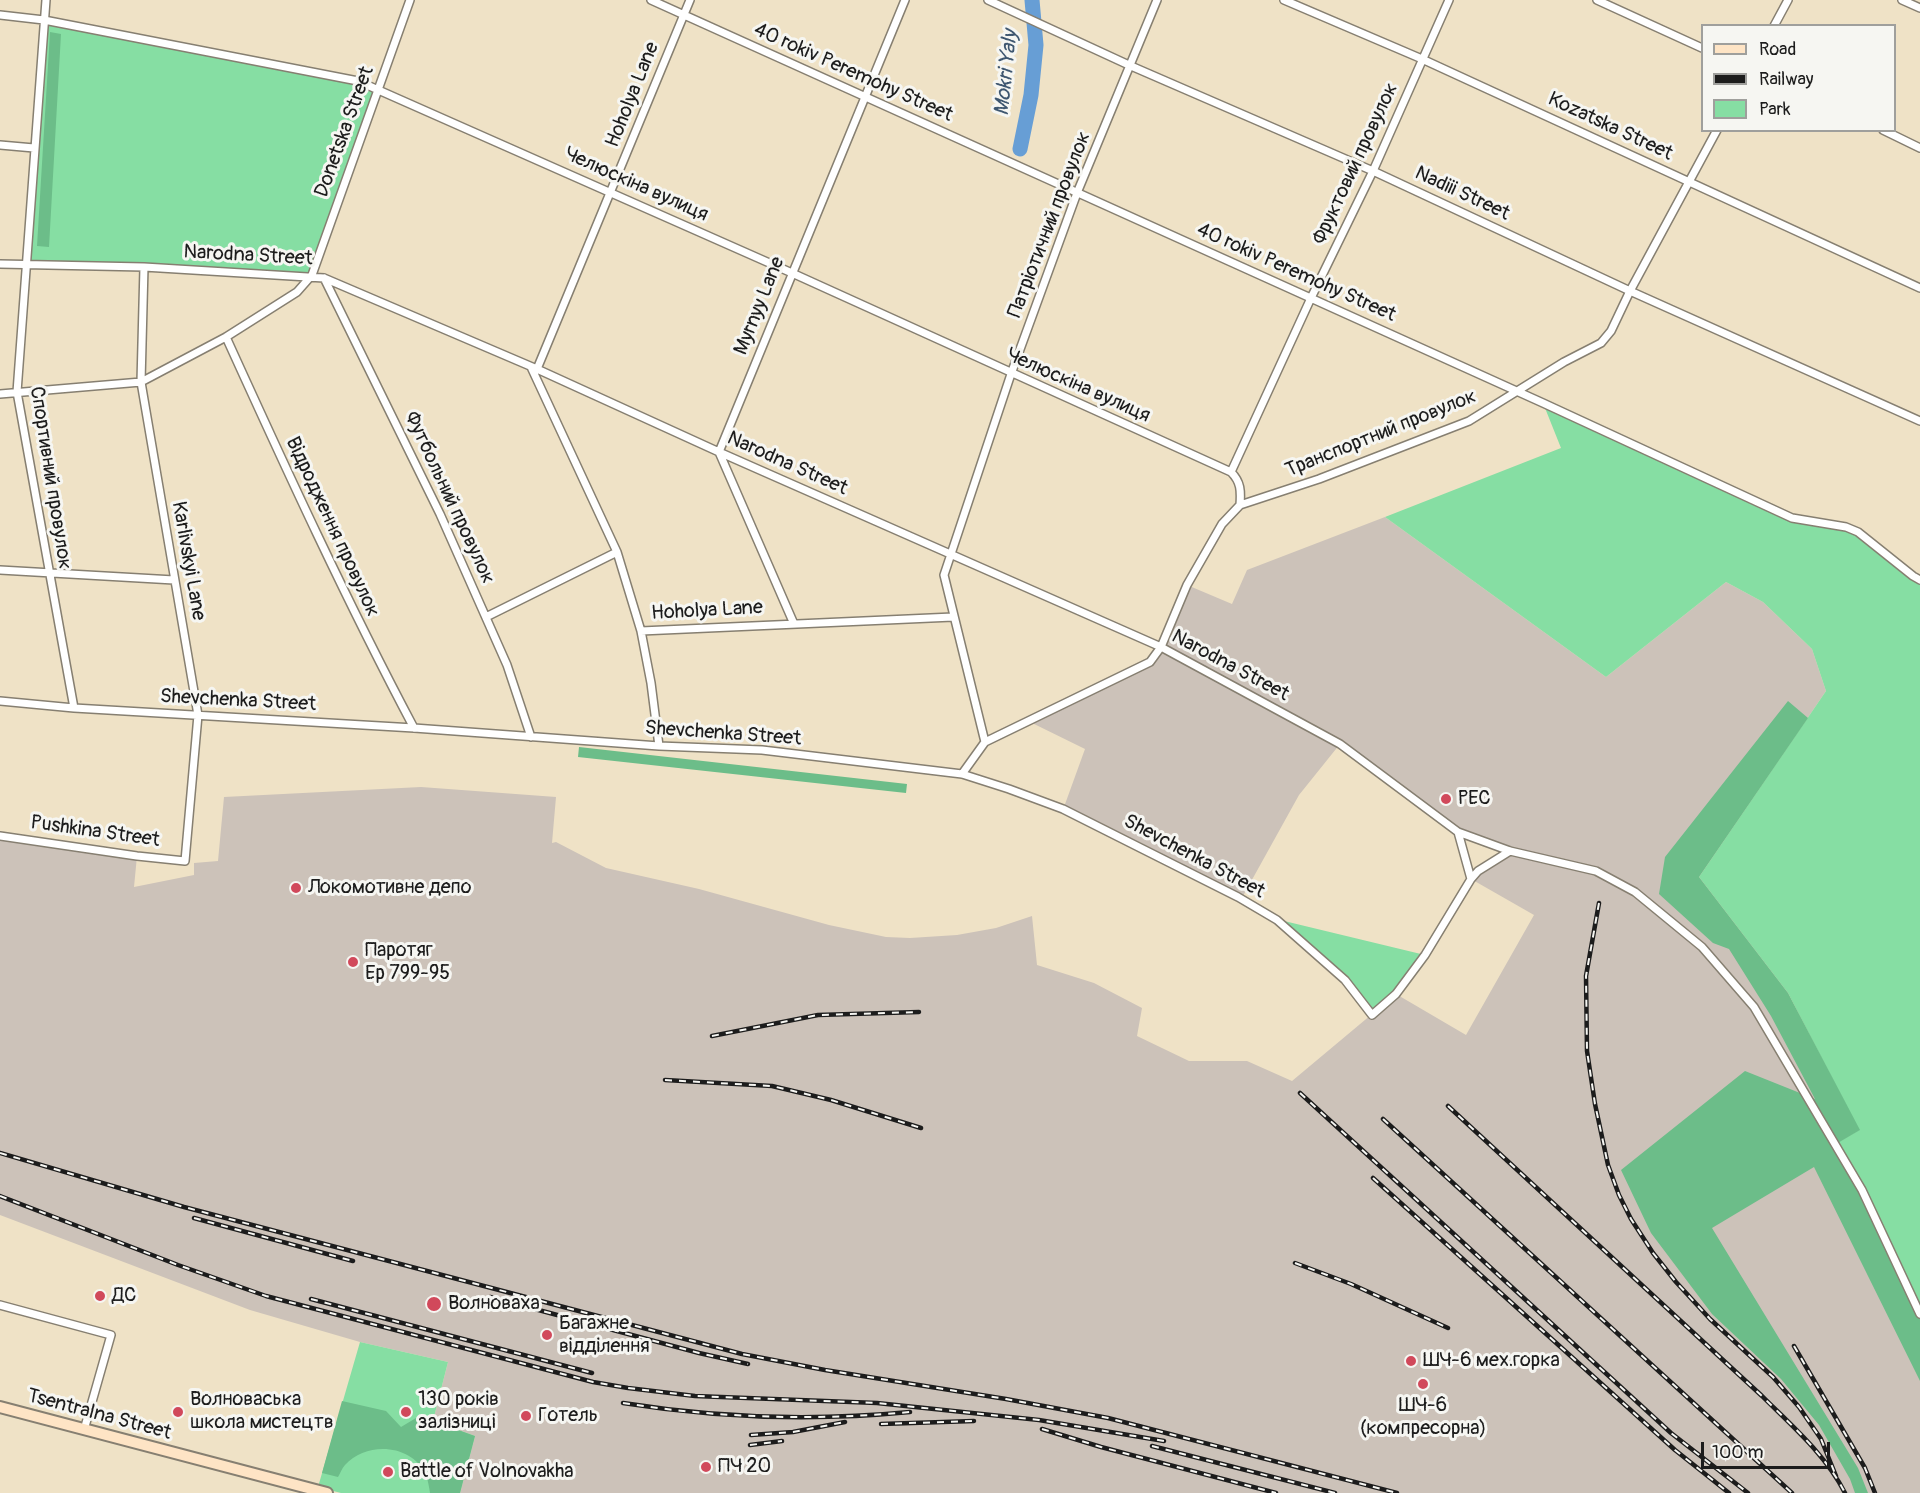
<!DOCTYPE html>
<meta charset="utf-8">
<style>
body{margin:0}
#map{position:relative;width:1920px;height:1493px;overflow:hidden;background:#efe2c6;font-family:Pangolin,sans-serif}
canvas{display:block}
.legend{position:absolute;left:1701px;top:24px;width:195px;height:108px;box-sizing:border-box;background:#f6f6f2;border:2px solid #9f9f9c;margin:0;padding:8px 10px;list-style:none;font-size:18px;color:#1c1c1c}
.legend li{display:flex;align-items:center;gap:12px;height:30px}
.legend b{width:30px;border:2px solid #9f9f9c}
.scale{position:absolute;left:1701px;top:1442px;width:129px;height:27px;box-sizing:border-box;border:3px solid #1c1c1c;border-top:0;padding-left:8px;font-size:18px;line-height:21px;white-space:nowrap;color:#1c1c1c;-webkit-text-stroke:4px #f6f6f2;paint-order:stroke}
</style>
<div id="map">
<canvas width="1920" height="1493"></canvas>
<ul class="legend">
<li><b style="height:8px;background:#fee4c5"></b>Road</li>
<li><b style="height:8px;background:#1c1c1c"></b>Railway</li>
<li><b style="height:16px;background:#86dea3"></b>Park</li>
</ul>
<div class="scale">100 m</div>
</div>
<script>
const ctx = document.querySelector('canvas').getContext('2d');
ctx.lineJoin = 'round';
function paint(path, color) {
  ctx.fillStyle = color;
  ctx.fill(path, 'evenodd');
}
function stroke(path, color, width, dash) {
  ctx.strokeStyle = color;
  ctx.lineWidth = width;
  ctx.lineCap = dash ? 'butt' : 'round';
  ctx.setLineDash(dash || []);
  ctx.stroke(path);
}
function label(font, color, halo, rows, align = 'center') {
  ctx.font = font + ' Pangolin,sans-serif';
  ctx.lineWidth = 6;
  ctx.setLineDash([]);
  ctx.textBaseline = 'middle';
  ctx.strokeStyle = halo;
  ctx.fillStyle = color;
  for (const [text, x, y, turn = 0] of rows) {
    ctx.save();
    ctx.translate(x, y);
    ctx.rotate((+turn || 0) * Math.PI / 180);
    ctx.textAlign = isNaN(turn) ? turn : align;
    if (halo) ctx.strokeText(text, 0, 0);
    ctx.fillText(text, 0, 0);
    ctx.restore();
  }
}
paint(new Path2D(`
 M1385,517L1606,677L1726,582L1763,602L1812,649L1826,691L1699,877L1788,993L1920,1314V1493H460L475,1436L433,1421L448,1362L360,1342L250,1310L0,1215V836L137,856L134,887L194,875V863L218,861L224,797L421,787L556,797L552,843L556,842L606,868L699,889L829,925L886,937L910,938L957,935L996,928L1032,916L1037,965L1094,983L1142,1008L1137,1036L1189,1061H1247L1292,1081L1396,994L1466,1035L1534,915L1471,879L1509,852L1458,832L1340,744L1299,795L1243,896L1143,844L1064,807L1085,749L1028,721L1150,662L1187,585L1232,604L1247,570Z`), '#ccc2b9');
paint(new Path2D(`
 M44,20L358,81L377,89L312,275L26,265Z
 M1543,403L1792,518L1846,527L1920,580V1314L1835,1144L1859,1130L1788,993L1699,877L1826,691L1812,649L1763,602L1726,582L1606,677L1385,517L1561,448Z
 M1280,920L1425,955L1396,994L1372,1015L1345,980Z
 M360,1342L448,1362L433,1421L475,1436L460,1493H341L318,1487Z`), '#86dea3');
paint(new Path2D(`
 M50,32L61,34L49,247L37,246Z
 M1788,701L1808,718L1699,877L1788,993L1860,1130L1836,1144L1862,1190L1920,1314V1381L1814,1167L1712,1228L1858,1468L1868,1493H1855L1850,1479L1819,1425L1781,1379L1712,1314L1651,1233L1621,1170L1745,1071L1815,1099L1771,1016L1729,949L1713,943L1659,894L1665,857Z
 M579,747L907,784L906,793L578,757Z
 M342,1401L386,1411L401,1427L416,1418L433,1421L475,1436L460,1493H430C429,1487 428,1480 426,1475C412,1444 367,1441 345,1465C342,1468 340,1474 338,1477L322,1473Z`), '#6cbd89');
stroke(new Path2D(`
 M1020,149L1031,95L1036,45L1032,0`), '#679ed5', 15);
const minor = new Path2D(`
 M46,0L17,392L74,708
 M651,0L1543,403L1792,518L1846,527L1858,532L1913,576L1920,580
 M988,0L1131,66L1373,171L1630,291L1920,421
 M1284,0L1422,59L1920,288
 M1597,0L1702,48
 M1902,0L1920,8
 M0,15L44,20L358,81L792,273L1231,472
 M1774,26L1788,0
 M1883,130L1920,148
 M0,145L34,148
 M0,264L144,267L324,278L537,369L719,452L1161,647L1340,744L1458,832L1510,851L1596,871L1635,892L1702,947L1754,1007L1862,1190L1920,1314
 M324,278L440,514L507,665L531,737
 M226,337C286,469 346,600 414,728
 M531,367L617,552L641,631L953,617
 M537,369L690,0
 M0,394L141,382L226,337L297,292L312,275L410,0
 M1240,505C1241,491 1241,482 1231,472L1311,298L1373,171L1449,0
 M0,570L174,580
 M486,617L617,552
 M794,624L719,452L905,0
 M641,631L651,683L659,746
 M0,701L74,708L414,728L659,746L762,750L962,774L1009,789L1063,809L1238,897L1277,920L1345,980L1372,1015L1396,994L1425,955L1471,879L1458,832
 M985,742L944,575L1011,374L1077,193L1157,0
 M962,774L985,742L1150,662L1161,647L1187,585L1222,524L1240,505L1319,479L1469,421L1564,362L1601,343L1611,331L1630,291L1717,130
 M0,836L137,856L185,861L198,715L141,382L144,267
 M1471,879L1478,871L1510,851
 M0,1305L111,1335L84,1430`);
const secondary = new Path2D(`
 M0,1407L327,1493`);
stroke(minor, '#867f71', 10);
stroke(secondary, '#867f71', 14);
stroke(minor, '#fff', 7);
stroke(secondary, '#fee4c5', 10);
const rail = new Path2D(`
 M1599,903L1586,976L1587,1051L1595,1104L1608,1165L1619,1195L1631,1219L1653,1253L1676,1282L1710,1319L1773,1377L1799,1407L1821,1439L1836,1476
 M712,1036L818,1015L919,1012
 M665,1080L772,1086L831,1100L921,1128
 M1300,1093L1671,1433L1748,1493
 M1448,1106L1762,1396C1792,1426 1826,1455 1845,1493
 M1383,1119L1792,1493
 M0,1153L184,1207L742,1354L825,1370L1006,1399L1108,1418L1397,1493
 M1373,1178L1675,1450L1729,1493
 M0,1196L178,1265L266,1296L593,1382L628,1388L695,1396L877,1403L1039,1420L1164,1441
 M194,1218L353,1261
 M1295,1263L1351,1284L1448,1328
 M490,1297L699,1353L748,1364
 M311,1299L592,1373
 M1794,1346L1865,1468L1875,1493
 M623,1403C717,1418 815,1421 910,1412
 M881,1424L974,1421
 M1042,1429L1101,1447L1276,1493
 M751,1435L793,1432L845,1422
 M750,1445L782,1441
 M1152,1446L1335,1493`);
stroke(rail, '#1c1c1c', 4.5);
stroke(rail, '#f6f6f2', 2, [7]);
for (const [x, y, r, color] of [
 [1446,799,6,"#d1495b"],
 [296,888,6,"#d1495b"],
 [353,962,6,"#d1495b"],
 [100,1296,6,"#d1495b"],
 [434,1304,8,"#d1495b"],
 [547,1335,6,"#d1495b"],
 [1411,1361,6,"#d1495b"],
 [1423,1384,6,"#d1495b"],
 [178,1412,6,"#d1495b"],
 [406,1412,6,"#d1495b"],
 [526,1416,6,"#d1495b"],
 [706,1467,6,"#d1495b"],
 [388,1472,6,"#d1495b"]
]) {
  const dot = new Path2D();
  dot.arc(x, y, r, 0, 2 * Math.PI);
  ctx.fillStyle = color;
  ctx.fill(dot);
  stroke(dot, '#f6f6f2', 2);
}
label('20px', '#1c1c1c', '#f6f6f2', [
 ["40 rokiv Peremohy Street",853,73,24],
 ["Hoholya Lane",633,95,-68],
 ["Kozatska Street",1610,127,25],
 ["Donetska Street",345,132,-70],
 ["Фруктовий провулок",1356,164,-65],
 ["Челюскіна вулиця",636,185,24],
 ["Nadiii Street",1462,194,25],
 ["Патріотичний провулок",1050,225,-69],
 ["Narodna Street",248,256,3],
 ["40 rokiv Peremohy Street",1296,273,24],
 ["Myrnyy Lane",760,306,-68],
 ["Челюскіна вулиця",1078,386,24],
 ["Транспортний провулок",1381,434,-22],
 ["Narodna Street",787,464,24],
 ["Спортивний провулок",50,478,81],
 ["Футбольний провулок",449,498,65],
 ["Відродження провулок",332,527,65],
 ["Karlіvskyi Lane",188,561,80],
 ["Hoholya Lane",707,611,-3],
 ["Narodna Street",1230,666,28],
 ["Shevchenka Street",238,701,3],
 ["Shevchenka Street",723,734,4],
 ["Pushkina Street",95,832,8],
 ["Shevchenka Street",1194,857,28],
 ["Tsentralna Street",99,1415,15]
]);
label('20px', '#1c1c1c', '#f6f6f2', [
 ["РЕС",1458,799],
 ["Локомотивне депо",308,888],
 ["Паротяг",365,951],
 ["Ер 799-95",365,974],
 ["ДС",112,1296],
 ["Волноваха",448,1304],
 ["Багажне",559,1324],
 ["відділення",559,1347],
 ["ШЧ-6 мех.горка",1423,1361],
 ["Волноваська",190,1400],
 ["школа мистецтв",190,1423],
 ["130 років",418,1400],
 ["залізниці",418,1423],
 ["ШЧ-6",1423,1406,"center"],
 ["(компресорна)",1423,1429,"center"],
 ["Готель",538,1416],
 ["ПЧ 20",718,1467],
 ["Battle of Volnovakha",400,1472]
], 'left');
label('italic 21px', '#3e566f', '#f6f6f2', [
 ["Mokri Yaly",1007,73,-84]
]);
</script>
